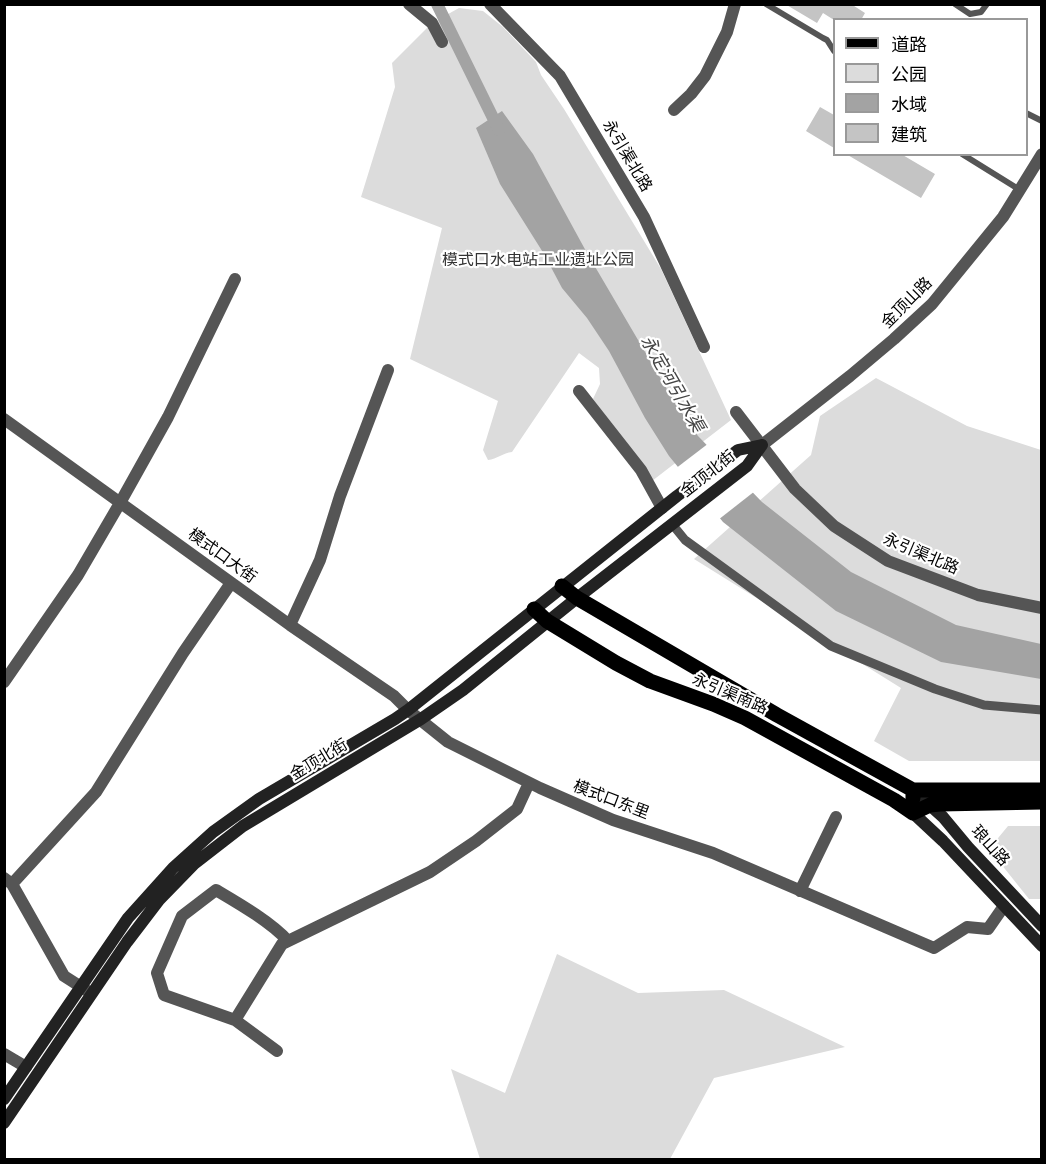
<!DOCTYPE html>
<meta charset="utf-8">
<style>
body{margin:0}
#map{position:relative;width:1046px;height:1164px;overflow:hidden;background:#fff;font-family:Figtree,"Noto Sans SC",sans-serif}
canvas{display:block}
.frame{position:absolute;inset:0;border:6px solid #000;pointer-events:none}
.legend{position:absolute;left:833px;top:18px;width:195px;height:138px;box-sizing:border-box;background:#fff;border:2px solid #999;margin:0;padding:8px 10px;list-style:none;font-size:18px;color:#000}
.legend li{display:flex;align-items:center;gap:12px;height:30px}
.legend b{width:30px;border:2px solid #999}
</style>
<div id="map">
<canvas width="1046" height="1164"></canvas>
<div class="frame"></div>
<ul class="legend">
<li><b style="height:8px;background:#000"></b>道路</li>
<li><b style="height:16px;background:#dcdcdc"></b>公园</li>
<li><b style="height:16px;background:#a3a3a3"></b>水域</li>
<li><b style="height:16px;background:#c4c4c4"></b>建筑</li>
</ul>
</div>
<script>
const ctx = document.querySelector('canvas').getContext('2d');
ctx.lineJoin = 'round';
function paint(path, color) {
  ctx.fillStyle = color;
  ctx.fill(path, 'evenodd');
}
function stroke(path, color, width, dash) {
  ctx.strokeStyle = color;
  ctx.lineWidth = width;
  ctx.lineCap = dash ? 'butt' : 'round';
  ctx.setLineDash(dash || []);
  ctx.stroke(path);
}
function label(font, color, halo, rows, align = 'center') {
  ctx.font = font + ' Figtree,"Noto Sans SC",sans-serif';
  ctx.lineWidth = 4.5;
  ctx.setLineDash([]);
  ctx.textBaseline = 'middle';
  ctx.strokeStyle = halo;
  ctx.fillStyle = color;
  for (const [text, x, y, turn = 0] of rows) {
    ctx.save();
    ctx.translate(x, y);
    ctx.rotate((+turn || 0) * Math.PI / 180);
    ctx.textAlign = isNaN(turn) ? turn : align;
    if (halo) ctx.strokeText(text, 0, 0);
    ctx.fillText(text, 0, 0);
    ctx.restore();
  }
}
paint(new Path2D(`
 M459,8L483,11L503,27L536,62L541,75L564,109L661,269L731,420L652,481L593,399L600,384L599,368L579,353L512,452C503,453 497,459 488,460L483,450L498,401L410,359L442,228L361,197L395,87L392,63L432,23Z
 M876,378L967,426L1041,450V761H909L874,741L901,688L694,559L811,455L820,416Z
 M1008,826H1041V899H1029L989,849Z
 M557,954L638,993L724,990L845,1047L714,1078L670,1159H480L451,1069L505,1093Z`), '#dcdcdc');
paint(new Path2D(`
 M502,111L533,154L587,253L675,403L698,436L762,502L851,572L956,625L1041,644V679L941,662L836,611L723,522L669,456L645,418L609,351L587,318L562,288L544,254L500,184L476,128Z`), '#a3a3a3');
paint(new Path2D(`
 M709,443L755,491L718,520L675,469Z`), '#fff');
stroke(new Path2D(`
 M437,4L499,130`), '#a3a3a3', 12);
paint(new Path2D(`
 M785,4H851L865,13L861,20H834L823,13L817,23Z
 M820,107L834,115V148L806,131Z
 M846,154H901L935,174L921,198Z`), '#c4c4c4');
stroke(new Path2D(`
 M766,4L823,38L827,40L834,51
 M955,4L970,14L981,12L987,4
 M1026,113L1042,121
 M962,154L1020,190`), '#555', 6);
stroke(new Path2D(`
 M672,524L685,540L831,646L935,689L984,705L1042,710`), '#555', 9);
stroke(new Path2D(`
 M409,4L432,23L442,42
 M490,4L560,76L644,217L704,347
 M674,110L691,94L705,76L727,32L735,4
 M579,391L641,470L662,508
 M736,412L795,489L834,526L888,561L978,595L1042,608
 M4,419L290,625L394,696L408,710L448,742L540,788L613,820L713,853L934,948L967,927L988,929L1004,906
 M290,625L320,560L340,496L388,370
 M4,682L78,575L120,503L168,417L235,279
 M4,878L12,884L64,976L89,992
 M12,884L96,792L183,653L231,583
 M800,891L836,817
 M235,1020L164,995L157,973L182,916L216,890C238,903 271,922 288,941
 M277,1051L235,1020L282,944L430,872L476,841L517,809L529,783
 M4,1054L26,1067`), '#555', 12);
stroke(new Path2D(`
 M762,445L850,376L894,339L932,304L1003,217L1042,154`), '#555', 12);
stroke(new Path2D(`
 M913,790L943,817L968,847L1042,926
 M913,813L943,841L1042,946
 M4,1099L128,918L173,868L213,832L259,799L395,719L408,710L677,496L738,450L762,445
 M4,1123L127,942L159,900L194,864L243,826L421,719L463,690L577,598L747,466L762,445`), '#222', 12);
stroke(new Path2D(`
 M562,586L577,598L777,715L913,790
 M534,609L547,621L616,663L650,681L713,704L745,718L894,800L913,813
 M913,798V790H1042
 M913,813L930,805L940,804L1042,802`), '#000', 15);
label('16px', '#000', '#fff', [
 ["永引渠北路",627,156,59],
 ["金顶山路",907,303,-45],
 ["金顶北街",708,474,-38],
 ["永引渠北路",921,554,23],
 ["模式口大街",222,556,36],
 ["永引渠南路",730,694,23],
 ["金顶北街",319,760,-31],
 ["模式口东里",611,800,21],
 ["琅山路",990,846,48]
]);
label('16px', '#333', '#fff', [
 ["模式口水电站工业遗址公园",538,260]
]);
label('italic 18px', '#444', '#fff', [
 ["永定河引水渠",672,384,60]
]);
</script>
